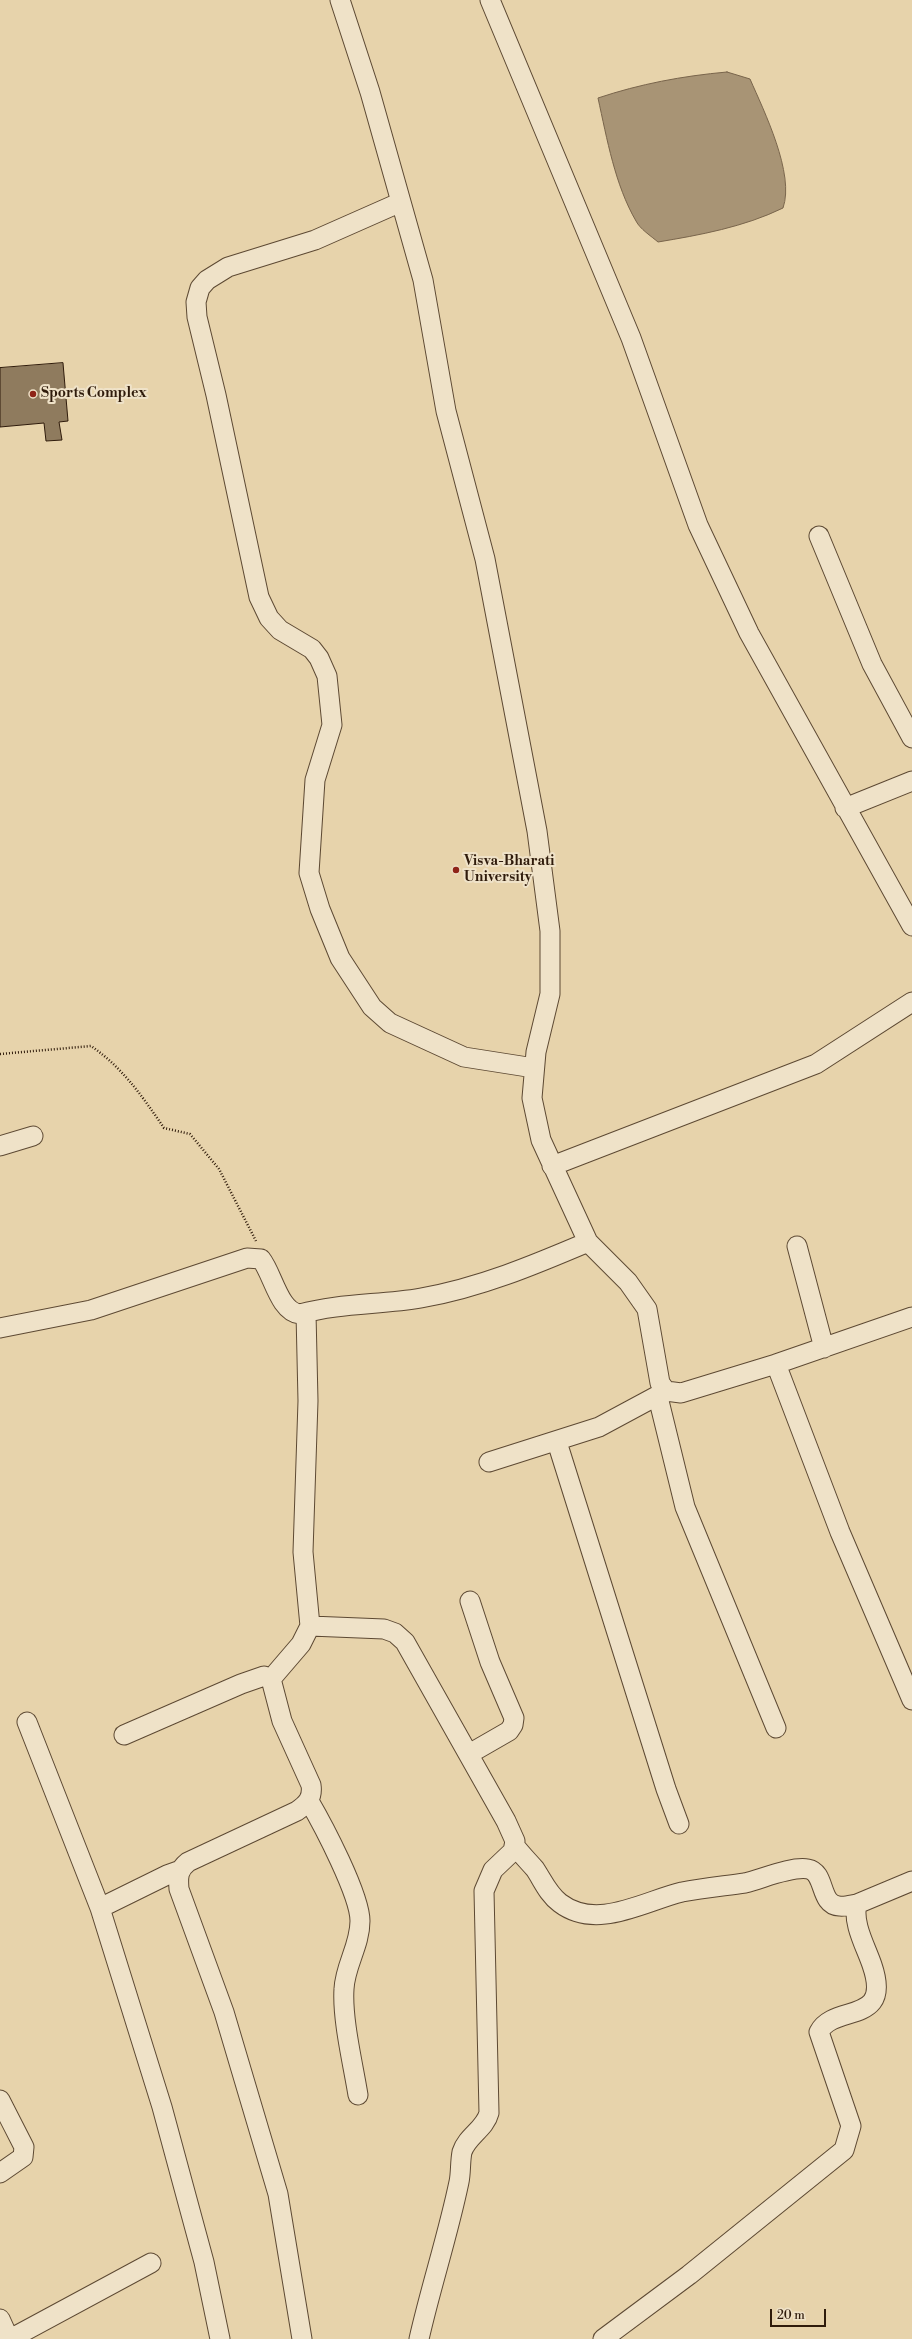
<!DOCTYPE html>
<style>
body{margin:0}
#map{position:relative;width:912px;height:2339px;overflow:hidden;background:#e7d3ab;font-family:"Libre Bodoni",serif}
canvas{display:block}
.scale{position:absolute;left:770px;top:2309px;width:56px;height:18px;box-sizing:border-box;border:2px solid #2f1b0b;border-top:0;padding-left:5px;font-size:12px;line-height:14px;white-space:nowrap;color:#2f1b0b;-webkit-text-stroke:3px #efe2c8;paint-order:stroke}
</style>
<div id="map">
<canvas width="912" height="2339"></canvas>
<div class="scale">20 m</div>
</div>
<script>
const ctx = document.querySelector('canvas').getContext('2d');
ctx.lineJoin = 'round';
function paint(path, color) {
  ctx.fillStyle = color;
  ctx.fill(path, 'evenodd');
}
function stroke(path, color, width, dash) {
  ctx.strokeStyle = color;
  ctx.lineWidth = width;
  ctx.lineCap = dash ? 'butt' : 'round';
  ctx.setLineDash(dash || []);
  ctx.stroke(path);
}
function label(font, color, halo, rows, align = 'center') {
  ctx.font = font + ' "Libre Bodoni",serif';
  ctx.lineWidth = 4;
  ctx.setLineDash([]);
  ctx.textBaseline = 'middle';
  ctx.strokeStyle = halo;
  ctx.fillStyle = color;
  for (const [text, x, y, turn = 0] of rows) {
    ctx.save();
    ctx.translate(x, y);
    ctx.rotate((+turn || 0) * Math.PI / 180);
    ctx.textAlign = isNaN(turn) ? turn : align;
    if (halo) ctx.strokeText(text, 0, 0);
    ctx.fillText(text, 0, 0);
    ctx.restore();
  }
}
const water = new Path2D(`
 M727,72L750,79C764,111 795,174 783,208C744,227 700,235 658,242C651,236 640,229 636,221C615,185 607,139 598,98C640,84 682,76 727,72Z`);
paint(water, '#a89475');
stroke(water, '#78644b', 1);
const building = new Path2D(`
 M63,363L68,421L59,422L62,440L46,441L44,423L0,427V368Z`);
paint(building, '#8f7b5e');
stroke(building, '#2f1b0b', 1);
const minor = new Path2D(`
 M490,0L631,338L698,525L749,633L912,926
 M401,202L315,240L228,267L207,280L200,288L196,302L197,317L216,395L259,597L269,618L280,630L312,649L319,658L327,676L332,725L315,780L309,873L320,909L340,958L372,1007L390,1023L464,1057L534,1068
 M819,536L872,664L912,738
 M845,808L912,781
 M0,1146L33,1136
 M552,1166L816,1064L912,1002
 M588,1242L628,1282L647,1309L660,1383L666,1391L681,1393L776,1364L840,1532L912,1700
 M797,1246L824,1348
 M0,1328L91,1310L247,1258L261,1259C273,1274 279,1312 300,1314C339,1303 381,1305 421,1298C479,1288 534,1265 588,1242L541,1140L532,1098L536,1052L550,994V931L537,831L485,559L446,411L423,280L370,92L340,0
 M776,1364L912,1317
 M658,1397L685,1507L776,1728
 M557,1442L666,1789L679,1824
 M489,1462L599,1427L666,1391
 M310,1626L384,1629L395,1633L405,1642L506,1821L515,1841L513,1851L493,1870L484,1891L489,2113C485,2129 467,2136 462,2152C460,2162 461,2173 459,2182C448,2235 431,2286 419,2339
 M27,1722L100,1908L162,2107L204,2262L220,2339
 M124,1735L241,1684L264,1676L271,1679
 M469,1754L509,1731L513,1725L514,1718L490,1662L470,1601
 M309,1801C323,1825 360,1895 360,1921C360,1946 345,1965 344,1989C342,2019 353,2064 358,2095
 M515,1846C521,1854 528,1861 535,1869C543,1881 548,1894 560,1903C597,1931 644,1901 682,1892C703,1888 724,1886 745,1883C762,1879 791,1866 808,1869C826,1872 819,1905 839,1906C844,1907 851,1905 857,1904
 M100,1908L167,1875L181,1870
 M0,2100L24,2147L23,2157L0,2173
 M0,2319L9,2339
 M10,2339L151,2263
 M302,2339L278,2194L224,2012L179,1889C178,1877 178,1870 188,1862L297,1811C307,1804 313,1798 311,1785L282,1721L271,1679L301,1644L310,1626L303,1552L308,1401L306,1313
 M603,2339L689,2275L844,2150L851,2126L819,2032C834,2003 893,2026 872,1965C866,1947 852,1923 857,1904L912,1881`);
stroke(minor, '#5d4933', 21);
stroke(new Path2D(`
 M0,1054L91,1046C123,1068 142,1096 164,1128L190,1134L219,1169L256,1241`), '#2f1b0b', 2.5, [1, 2]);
stroke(minor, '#efe2c8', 19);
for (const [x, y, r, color] of [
 [33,394,4,"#8f2418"],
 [456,870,4,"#8f2418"]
]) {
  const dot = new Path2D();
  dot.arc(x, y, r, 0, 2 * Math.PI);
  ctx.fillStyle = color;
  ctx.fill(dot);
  stroke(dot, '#efe2c8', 1.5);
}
label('bold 14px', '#2f1b0b', '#efe2c8', [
 ["Sports Complex",41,394],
 ["Visva-Bharati",464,862],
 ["University",464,878]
], 'left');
</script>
